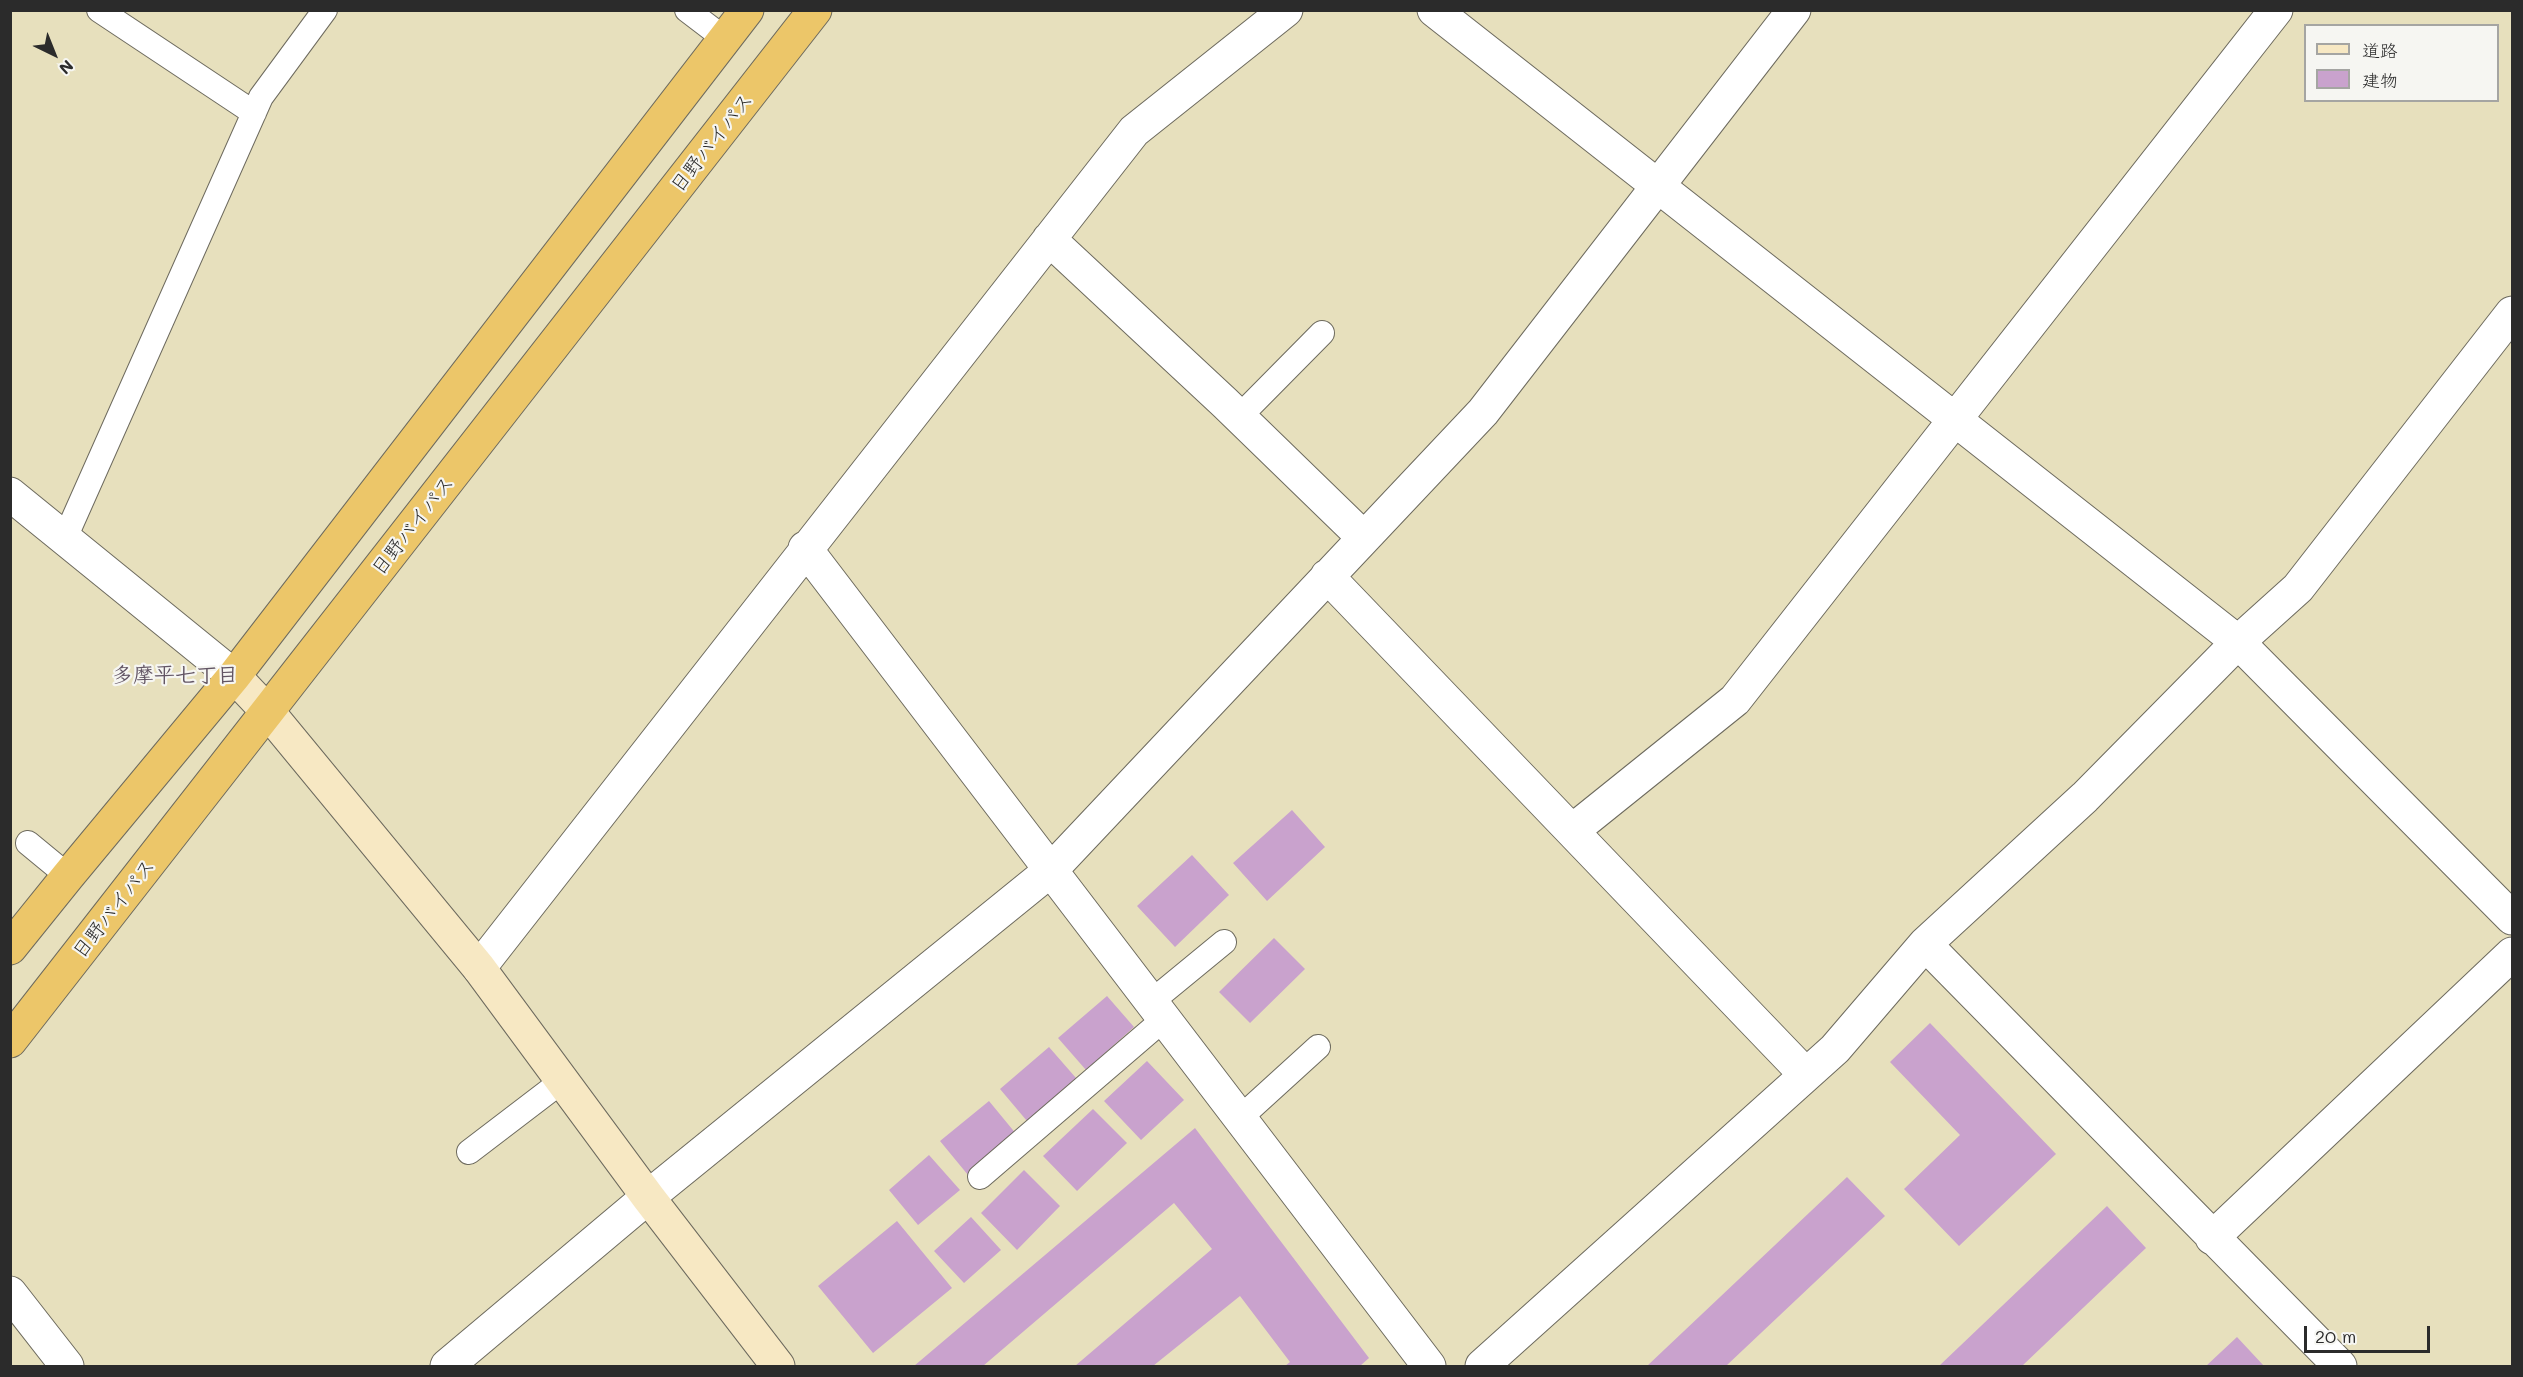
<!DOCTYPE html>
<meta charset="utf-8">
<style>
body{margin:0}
#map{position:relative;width:2523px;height:1377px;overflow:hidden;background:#e7e0bd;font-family:Mali,"Klee One",sans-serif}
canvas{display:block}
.frame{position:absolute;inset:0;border:12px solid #2b2b2b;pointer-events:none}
.legend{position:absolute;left:2304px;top:24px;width:195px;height:78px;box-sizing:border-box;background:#f6f6f2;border:2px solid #a5a5a2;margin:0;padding:8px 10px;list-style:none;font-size:18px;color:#2b2b2b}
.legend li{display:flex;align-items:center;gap:12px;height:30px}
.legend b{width:30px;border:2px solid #a5a5a2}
.north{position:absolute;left:24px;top:24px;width:60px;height:60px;-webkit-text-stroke:4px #f6f6f2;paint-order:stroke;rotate:137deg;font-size:16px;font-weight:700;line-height:24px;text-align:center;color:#2b2b2b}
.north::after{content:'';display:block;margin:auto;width:21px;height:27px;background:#2b2b2b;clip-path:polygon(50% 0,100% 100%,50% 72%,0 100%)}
.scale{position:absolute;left:2304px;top:1326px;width:126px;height:27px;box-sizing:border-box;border:3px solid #2b2b2b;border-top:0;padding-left:8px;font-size:18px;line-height:21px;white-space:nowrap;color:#2b2b2b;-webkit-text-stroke:4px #f6f6f2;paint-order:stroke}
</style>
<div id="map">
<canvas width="2523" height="1377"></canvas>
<div class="frame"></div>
<ul class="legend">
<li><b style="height:8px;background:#f7e8c3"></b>道路</li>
<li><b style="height:16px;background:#c9a2cd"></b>建物</li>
</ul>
<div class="north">N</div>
<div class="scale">20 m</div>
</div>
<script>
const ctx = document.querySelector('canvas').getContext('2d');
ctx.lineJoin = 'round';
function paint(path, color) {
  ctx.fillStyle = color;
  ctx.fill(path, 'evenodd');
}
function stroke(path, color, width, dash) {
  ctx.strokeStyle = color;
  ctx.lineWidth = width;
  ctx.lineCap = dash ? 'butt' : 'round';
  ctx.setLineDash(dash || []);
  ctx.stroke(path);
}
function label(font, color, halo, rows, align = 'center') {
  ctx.font = font + ' Mali,"Klee One",sans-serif';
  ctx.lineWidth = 4.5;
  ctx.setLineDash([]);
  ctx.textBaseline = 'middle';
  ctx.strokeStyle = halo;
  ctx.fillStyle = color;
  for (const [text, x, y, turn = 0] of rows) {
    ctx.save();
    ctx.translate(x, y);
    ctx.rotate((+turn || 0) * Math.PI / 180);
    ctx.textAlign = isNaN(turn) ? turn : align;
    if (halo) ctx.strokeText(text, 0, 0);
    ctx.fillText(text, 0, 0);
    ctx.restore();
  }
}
paint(new Path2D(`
 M1292,810L1325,847L1267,901L1233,863Z
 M1192,855L1229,895L1175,947L1137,906Z
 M1274,938L1305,969L1250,1023L1219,992Z
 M1107,996L1134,1027L1086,1070L1058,1038Z
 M1930,1023L2056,1154L1959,1246L1904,1189L1960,1135L1890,1062Z
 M1049,1047L1076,1078L1027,1121L1000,1089Z
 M1147,1061L1184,1100L1141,1140L1104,1101Z
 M989,1101L1017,1135L968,1175L940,1141Z
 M1093,1109L1127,1143L1077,1191L1043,1156Z
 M1195,1128L1369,1358L1360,1366H1285L1290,1362L1240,1296L1153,1366H1075L1212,1249L1174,1203L983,1366H914Z
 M929,1155L960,1190L918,1225L889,1190Z
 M1024,1170L1060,1206L1017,1250L981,1213Z
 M1847,1177L1885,1216L1726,1366H1647Z
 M2107,1206L2146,1248L2022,1366H1939Z
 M971,1217L1001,1250L964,1283L934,1251Z
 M897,1221L952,1288L873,1353L818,1286Z
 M2237,1337L2264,1366H2206Z`), '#c9a2cd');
const lane = new Path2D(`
 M99,10L254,113
 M687,10L725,39
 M1239,417L1322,333
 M65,538L261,97L325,10
 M28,843L68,876
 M1151,1002L1224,942
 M1240,1118L1318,1047
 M469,1152L562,1081
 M980,1177L1164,1019`);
const street = new Path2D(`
 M1434,10L2238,642L2512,918
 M1049,239L1225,403L1363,537
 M10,494L234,676
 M805,548L1429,1366
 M1327,576L1806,1075
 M1572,831L1735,700L2276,10
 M1925,944L2340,1366
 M479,968L1134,131L1286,10
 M2212,1238L2512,954
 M10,1293L67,1366
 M447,1366L648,1197L1051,870L1483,412L1794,10
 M1482,1366L1835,1049L1925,944L2085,797L2238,642L2298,588L2512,313`);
const secondary = new Path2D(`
 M234,676L268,712L479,968L648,1197L778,1366`);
const highway = new Path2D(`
 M10,948L68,876L234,676L747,10
 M10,1041L815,10`);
stroke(lane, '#6d6a5e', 26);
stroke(street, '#6d6a5e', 35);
stroke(secondary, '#6d6a5e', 35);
stroke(highway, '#6d6a5e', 35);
stroke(lane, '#fff', 24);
stroke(street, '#fff', 33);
stroke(secondary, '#f7e8c3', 33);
stroke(highway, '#ecc669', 33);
label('20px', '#2b2b2b', '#f6f6f2', [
 ["日野バイパス",712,143,-52],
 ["日野バイパス",413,526,-52],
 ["日野バイパス",114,909,-52]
]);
label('bold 21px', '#625564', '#f6f6f2', [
 ["多摩平七丁目",175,676]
]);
</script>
